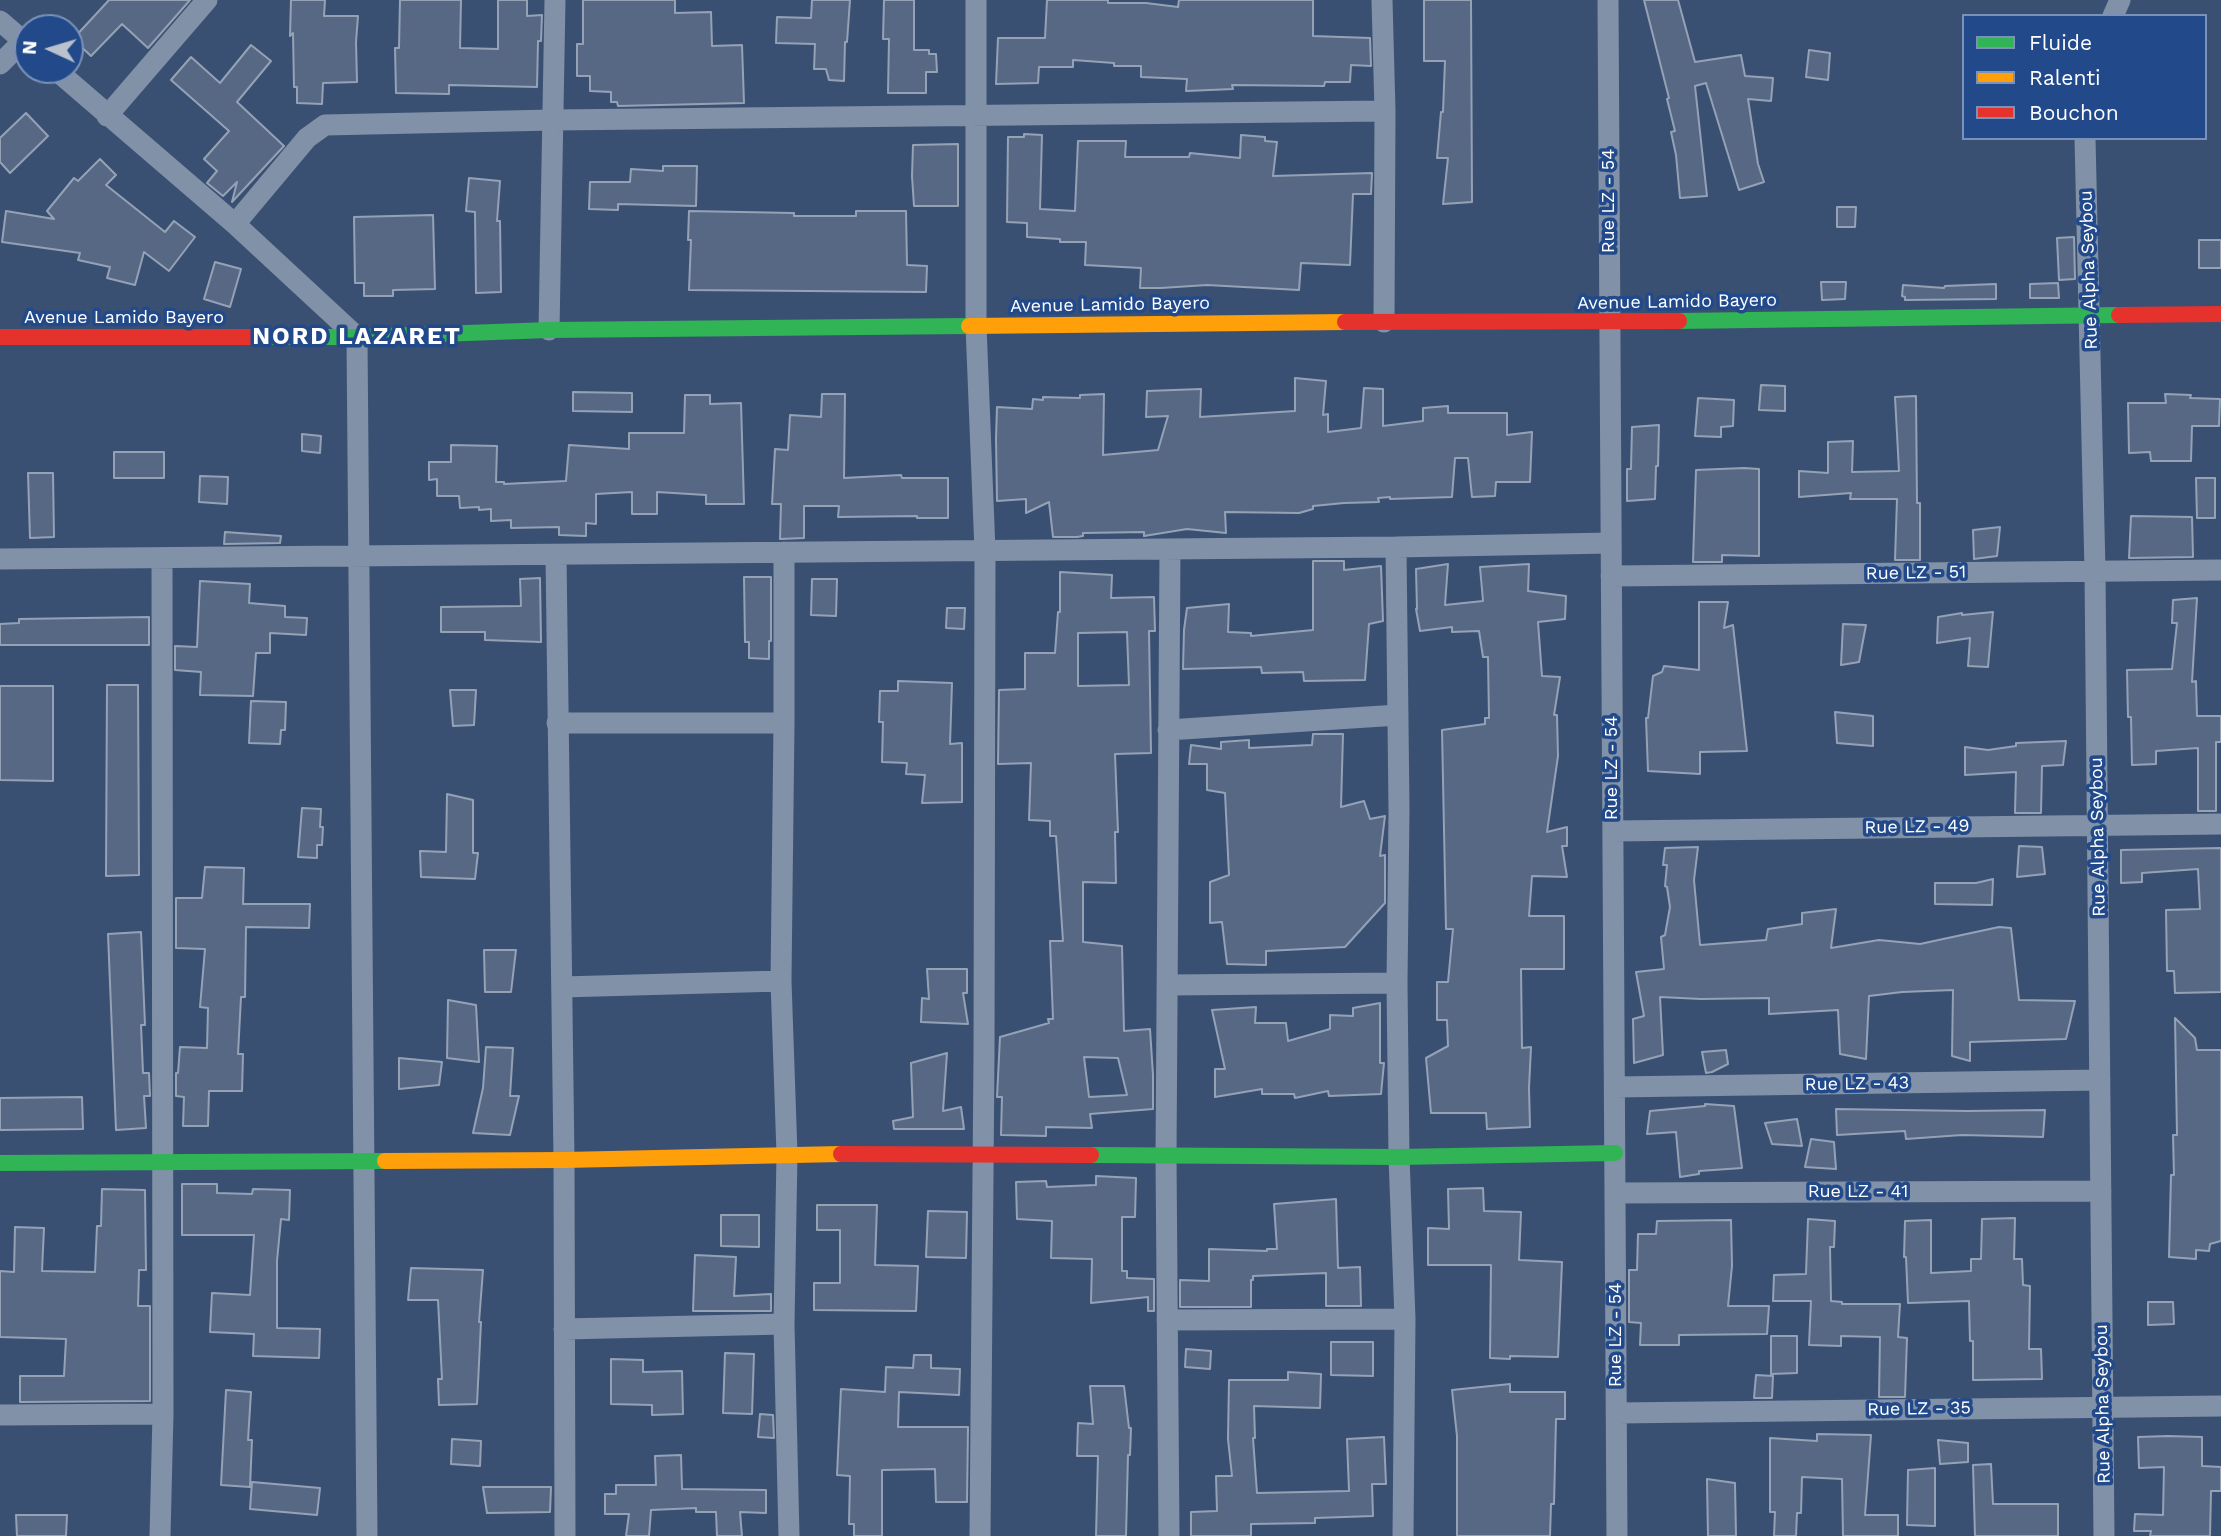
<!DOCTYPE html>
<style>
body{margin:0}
#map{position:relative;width:2221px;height:1536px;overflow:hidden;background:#3a5073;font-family:"Work Sans",sans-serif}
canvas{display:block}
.legend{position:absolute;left:1962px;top:14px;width:245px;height:126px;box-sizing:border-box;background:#224a8b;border:2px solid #7a92b9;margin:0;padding:9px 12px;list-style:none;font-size:21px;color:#fff}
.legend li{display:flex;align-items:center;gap:14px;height:35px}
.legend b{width:35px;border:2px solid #7a92b9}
.north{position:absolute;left:14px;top:14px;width:70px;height:70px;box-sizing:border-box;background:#224a8b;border:2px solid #7a92b9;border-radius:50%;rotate:274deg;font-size:19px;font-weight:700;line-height:28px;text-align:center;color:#fff}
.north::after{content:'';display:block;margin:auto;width:24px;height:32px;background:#bac2ce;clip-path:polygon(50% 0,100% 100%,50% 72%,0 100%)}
</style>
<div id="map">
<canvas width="2221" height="1536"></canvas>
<ul class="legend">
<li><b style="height:9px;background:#30b455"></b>Fluide</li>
<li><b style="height:9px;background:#ff9f0a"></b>Ralenti</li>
<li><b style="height:9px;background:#e5322d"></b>Bouchon</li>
</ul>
<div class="north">N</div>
</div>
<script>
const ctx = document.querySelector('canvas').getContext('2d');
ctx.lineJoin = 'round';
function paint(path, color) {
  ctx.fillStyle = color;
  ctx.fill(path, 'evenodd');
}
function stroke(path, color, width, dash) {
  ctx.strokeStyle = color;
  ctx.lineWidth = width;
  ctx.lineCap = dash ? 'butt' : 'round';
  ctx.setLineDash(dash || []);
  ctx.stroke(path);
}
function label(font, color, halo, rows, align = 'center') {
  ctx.font = font + ' "Work Sans",sans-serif';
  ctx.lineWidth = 7;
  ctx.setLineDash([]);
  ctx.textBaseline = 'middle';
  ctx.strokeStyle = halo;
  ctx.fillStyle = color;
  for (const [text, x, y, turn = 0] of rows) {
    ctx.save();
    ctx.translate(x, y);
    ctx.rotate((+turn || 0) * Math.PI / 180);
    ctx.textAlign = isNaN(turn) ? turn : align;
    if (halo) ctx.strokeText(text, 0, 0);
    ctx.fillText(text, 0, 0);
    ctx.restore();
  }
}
const building = new Path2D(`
 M109,0H190L148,48L122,24L91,56L73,39Z
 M291,0H325L324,16H358L356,42L357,82L323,83L322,104L297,103V87H294L293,33L290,36Z
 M400,0H461L460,48L498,49V0H527V16L542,15L541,41H538L537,87L449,85V94L396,93L395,48H399Z
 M583,0H675V13L711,12L712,46L742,45L744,103L618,106L617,102H611V92L590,91V76H577V44H583Z
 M812,0H850L847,42H845L844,81L829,80L826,69H814L815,44L776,43L777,17L811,18Z
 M884,0H914V50H929V54H936L937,72H926V93H888L889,39H883Z
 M1047,0H1108V3H1146L1178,7L1179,0H1313V36L1370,38L1371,66L1351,65L1350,82H1325L1324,86L1232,85L1233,89L1186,91L1187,79L1141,77V66H1114V63L1073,60V67H1039L1038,83L996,84L998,38H1045Z
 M1424,0H1471L1472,202L1443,204L1448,158H1437L1441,112H1443L1445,61H1424Z
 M1644,0H1678L1695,62L1741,55L1745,76L1773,78L1771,101L1748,99L1758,164L1764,182L1739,190L1706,83L1695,86L1707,196L1680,198L1676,155L1671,132L1675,131L1667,99L1669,98Z
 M251,45L271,61L237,102L284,146L232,202L237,182L223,196L207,183L217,171L204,159L229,131L171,80L191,57L220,83Z
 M1809,50L1830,53L1828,80L1806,77Z
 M26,113L48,136L10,173L0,162V138Z
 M1024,134L1042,135L1040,209L1075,211L1078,141H1126L1125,157H1189L1190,153L1240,158L1241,135L1265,137V141L1277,142L1273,176L1372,173L1371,194H1353L1350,265L1301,263L1299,290L1207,285L1161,288H1140L1141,268L1085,265L1086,242H1060V239L1027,237V223L1007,222L1008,137H1024Z
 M958,144V206H914L912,176L913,145Z
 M100,159L116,175L106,185L165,232L174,221L195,237L169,271L144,252L135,285L107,278L110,267L78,260L80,253L2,242L6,211L54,219L47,211L74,178L78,181Z
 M663,166H697L696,206L618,204V210L589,209L590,182H630L631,169L663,171Z
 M469,178L500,181L497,221H500L501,292L476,293L475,212L466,211Z
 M1837,207H1856L1855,227H1837Z
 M689,211L794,213V216H856V211H906L907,265L927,266L926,292L689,290L691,240H688Z
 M433,215L435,289L393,290V296H364V283H355L354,217Z
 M2074,237L2075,279L2059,280L2057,238Z
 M2199,240H2221V268H2199Z
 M215,262L241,269L230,307L204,299Z
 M1821,282H1846L1845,299L1822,300Z
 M2058,283L2059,298H2030V284Z
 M1996,284V299L1905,300V297L1902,296L1903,285L1944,288L1945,286Z
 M1295,378L1326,381L1323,415L1328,414V432L1361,428L1364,388L1383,389V426L1423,421V408L1448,406V413H1507V435L1532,432L1530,482H1496L1495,496L1472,497L1468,458H1455L1452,497L1390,499V497L1378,498L1379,502L1344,503L1313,506V509L1299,513L1225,512L1226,533L1187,529L1144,536V532L1083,533V536L1077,537H1053L1049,502L1026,513V499L997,501L996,438L997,407L1032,409L1033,399L1043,400V397L1080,398V395L1104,394L1103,455L1158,450L1168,416L1146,417L1147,391L1201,389L1200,417L1295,411Z
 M1761,385L1785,386V411L1759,410Z
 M573,392L632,393V412L573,411Z
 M822,394H845L844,478L901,475L902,478H948V518H917V516L838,517L839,506H804V538L780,539L781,504H772L775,449L788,450L790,415L821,417Z
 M2165,394L2191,395L2190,398L2220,399L2219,426H2192L2191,461H2151L2150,452L2129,453L2128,403H2166Z
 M685,395H710V404L741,403L744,504H706V495L657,492V514H632V492L596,494V524L586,523V536L559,535V527L511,528V520L491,521V509L479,510V507L460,508L459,496H437V479L429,480V462H451V445L497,446L496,482H504V484L566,481L569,445L629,449V433H684Z
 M1916,396L1917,503H1920V560H1895L1897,499H1850L1851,493L1799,497V471L1828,473V442L1853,441L1852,472L1899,471L1895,397Z
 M1698,398L1734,400L1733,426L1721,427V437L1695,436Z
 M1659,425L1658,466H1656L1655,499L1627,501V469H1631L1632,427Z
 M302,434L321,436L320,453L302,451Z
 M114,452H164V478H114Z
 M1744,468L1759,469V556L1722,555V562H1693L1696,470Z
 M28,473H53L54,537L30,538Z
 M200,476L228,477L227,504L199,502Z
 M2196,478H2215V518H2197Z
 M2131,516L2192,517L2193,557L2129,558Z
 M2000,527L1997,556L1974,559L1973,530Z
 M225,532L281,536L280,543L224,544Z
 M1313,561H1344V570L1381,566L1383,621L1369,624L1365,680L1304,681L1303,672L1262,673L1261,667L1183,669L1184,630L1187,608L1229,604L1228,632L1251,633V636L1313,630Z
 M1448,564L1445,605L1483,601L1480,567L1529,564L1528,591L1566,596L1565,619L1538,622L1542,676L1560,677L1554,715H1557L1558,756L1547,832L1567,827V846H1562L1567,877L1532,876L1529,916H1564V969H1521L1522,1048L1531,1047L1529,1088L1530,1127L1487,1129L1486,1113H1431L1426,1058L1448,1046L1447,1020H1437V982H1448L1453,929H1446L1442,730L1485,724V718H1489L1488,657H1483L1479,631L1452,632V627L1420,631L1416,609H1417L1416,569Z
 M1060,572L1112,575L1111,598L1154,597L1155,631H1149L1151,753L1115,754L1118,832H1115L1116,883L1083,882V942L1122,946L1124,1031L1150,1029L1153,1075V1109L1090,1114L1092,1128L1046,1127V1136L1001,1135L1002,1097H997L1000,1037L1049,1023L1048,1019H1053L1050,941H1063L1056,836H1050V821L1029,820L1031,763L998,764L999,690L1025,689V653H1055L1058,612H1060ZM1127,632L1129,685L1078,686V633ZM1084,1057L1118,1058L1127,1095L1089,1097Z
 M744,577H771V641H769V659L749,658V642H745Z
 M540,578L541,642L485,640V632H441V607L521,606L520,579Z
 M812,579H837L836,616L811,615Z
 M200,581L250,584L249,603L285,606V617L307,618L306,635L270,633V653H256L253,696L200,695L201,672L175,670V646L197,647Z
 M2197,598L2192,682L2196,681L2197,716H2221V742H2216V811H2198V748L2156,751V764L2132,765L2131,717H2128L2127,670L2172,669L2177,623H2172L2173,600Z
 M1699,602H1728L1724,628L1733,625L1747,751L1700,752V774L1648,771L1646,718H1648L1653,676L1662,672L1664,666L1699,670Z
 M947,608H965L964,629L946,628Z
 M1993,612L1988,667L1968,666L1970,638L1937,643L1938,617L1962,613V615Z
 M149,617V645H0V624L19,623V619Z
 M1843,624L1866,625L1859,662L1841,665Z
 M898,681L952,683L950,744L962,743V802L922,803L925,775L906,774L907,763L882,762L883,722H879L880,691H898Z
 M107,685H138L139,875L106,876Z
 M0,686H53V781L0,780Z
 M450,690H476L474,725L453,726Z
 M251,701L286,702L285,730H281L280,744L249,743Z
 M1835,712L1873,716V746L1837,743Z
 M1313,734H1343L1341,807L1364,801L1370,819L1385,816L1380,856L1385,855V903L1345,947L1266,951V965L1227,964L1222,922L1210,923V882L1229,875L1225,793L1207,790V764H1189L1191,745L1221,749V742L1249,740V748L1312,745Z
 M2066,741L2063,765L2042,766L2041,813H2015L2016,772L1965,775V747L1988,750L2016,746V743Z
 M447,794L473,800V853H478L475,879L421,877L420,851L446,852Z
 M302,808L321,809L320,827H323L322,845H317V858L298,857Z
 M2019,846L2042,847L2045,874L2017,877Z
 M1698,847L1694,880L1700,945L1766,940L1768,929L1802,924V913L1836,909L1831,948L1879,940L1920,944L1999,927L2011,928L2019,1000L2075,1001L2066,1039L1970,1042V1061L1952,1056L1953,990L1902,992L1869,996L1866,1059L1840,1054L1838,1010L1769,1014V998L1701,999L1660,997L1663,1055L1634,1063L1633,1019L1644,1016L1636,972L1664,969L1661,937L1665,935L1670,907L1667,887L1665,886L1667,865H1663L1665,848Z
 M2221,848V992L2175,993L2174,971H2167L2166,910L2200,909L2198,869L2142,873V882L2121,883V850Z
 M205,867L244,868L243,904H310L309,928L246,927L245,997H241L238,1054H243L242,1091H209L208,1126H183L184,1097L176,1096V1073H178L180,1047L207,1048L208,1008L200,1007L205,949L176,948V898H202Z
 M1993,879L1992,905L1935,904V883H1976Z
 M141,932L145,1025H141L143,1073H149L150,1096H144L146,1128L116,1130L108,934Z
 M484,950H516L511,992H485Z
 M927,969H967V993H963L968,1024L921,1022L922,998L929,999Z
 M448,1000L476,1005L479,1062L447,1058Z
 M1380,1003V1063H1384L1381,1094L1329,1096L1328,1091L1295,1098L1294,1094H1262V1089L1215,1097V1069H1225L1212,1010L1256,1007L1255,1023H1286L1288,1041L1330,1029V1015L1353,1016V1008Z
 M2175,1018L2195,1038L2197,1050H2221V1241L2210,1244L2209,1251L2196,1250V1259L2169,1257L2171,1175H2174L2173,1135H2177Z
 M486,1047L513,1048L510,1096H519L510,1135L473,1133L483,1088Z
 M1726,1050L1728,1064L1712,1072L1706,1073L1702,1052Z
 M947,1053L943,1111L961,1107L964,1129H894L893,1121L913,1117L911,1063Z
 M399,1058L442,1062L439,1085L399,1089Z
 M82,1097L83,1129L0,1130V1098Z
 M1705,1104L1734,1106L1742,1168L1699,1171V1174L1680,1177L1676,1132L1647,1134L1650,1111L1705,1106Z
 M1836,1109L1967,1111L2045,1110L2043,1137L1962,1135L1906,1139L1905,1131L1837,1135Z
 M1797,1119L1802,1146L1772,1144L1765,1123Z
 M1811,1139L1834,1142L1836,1169L1805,1167Z
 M1096,1176L1136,1178L1135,1217H1122V1271H1127V1278L1154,1279V1311H1148V1297L1091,1303L1092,1259L1051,1258L1052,1221L1017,1219L1016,1182L1046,1181L1047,1187L1096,1185Z
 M182,1184H217V1193L252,1194L253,1189L290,1190L289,1220L281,1219L277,1261V1328L320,1329L319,1358L253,1356L254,1334L210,1332L212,1293L250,1295L254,1235H182Z
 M1483,1188L1484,1211L1521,1212L1519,1260L1562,1262L1558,1357L1510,1356V1359L1490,1358L1491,1265H1428V1228L1449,1229L1448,1189Z
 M102,1189L145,1190L146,1270H139L138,1306H150V1401L20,1402V1376H64L66,1339L0,1337V1271L14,1272L15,1227L44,1228L42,1271L95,1272L97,1226H101Z
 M1336,1199L1338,1268L1360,1267L1361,1306H1326V1273L1253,1276V1280H1251V1307H1180V1280L1209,1281V1249L1267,1251V1249H1277L1274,1204Z
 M817,1205H877L875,1265L918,1266L916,1311L814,1310V1283H840V1230H817Z
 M928,1211L967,1212L966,1258L926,1257Z
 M721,1215H759V1247L721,1246Z
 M2015,1218L2014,1259H2022L2023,1285L2030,1286L2029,1349H2041L2042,1379L1973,1380V1341H1970L1969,1301L1908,1303L1906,1257H1904L1905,1221L1931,1220V1273L1971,1271V1259H1981L1982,1219Z
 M1808,1219L1835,1221L1834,1247H1830L1831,1301L1842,1302V1304H1900L1898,1337L1907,1338L1905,1397H1879L1880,1337L1841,1336V1346L1809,1345L1811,1301H1773L1774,1275L1806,1274Z
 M1731,1220L1732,1266L1728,1306H1769L1767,1334L1679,1335V1345H1640L1641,1323L1629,1322V1270H1637L1638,1234H1656L1657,1221Z
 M695,1255L736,1257L734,1296L771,1294V1311H693Z
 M411,1268L483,1270L479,1322H481L477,1404L439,1405L438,1379H442L438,1300H408Z
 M2148,1302H2173L2174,1324L2148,1325Z
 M1771,1336H1797V1373L1771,1374Z
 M1331,1342H1373V1376L1331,1375Z
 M1186,1349L1211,1351L1210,1369L1185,1367Z
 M725,1353L754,1354L752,1414L723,1413Z
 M914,1355H931V1368L960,1369L959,1395L899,1392L898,1427H968L967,1502H936L935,1469L882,1470V1536H854V1524H849L850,1476L837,1475L841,1389L885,1392L886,1367L913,1368Z
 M611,1359L643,1360V1372L682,1371L683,1414L652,1415V1405L611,1404Z
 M1288,1372L1321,1374L1320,1408L1254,1406L1255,1438H1253L1257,1493L1349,1491L1347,1439L1384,1437L1386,1484H1372L1373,1516L1315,1518V1523L1251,1524V1536H1191V1512L1217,1511L1216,1476H1232L1228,1439L1229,1380H1288Z
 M1756,1375L1773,1376L1772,1398H1754Z
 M1510,1384V1392H1565V1419H1556L1554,1504H1551L1550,1536H1457V1436L1452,1390Z
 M1090,1386H1124L1129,1428H1131L1130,1455H1128L1126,1536H1096L1098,1456H1077L1078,1423L1093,1424Z
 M226,1390L251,1392L248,1440H252L250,1487L221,1485Z
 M760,1414L773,1415L774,1438L758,1437Z
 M1817,1434L1871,1435L1865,1515H1898V1536H1843L1842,1479L1802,1477L1801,1513H1797L1796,1536H1774L1775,1512H1770V1438L1817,1441Z
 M2168,1436L2202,1437V1466L2221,1467V1491H2211L2210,1536H2150L2151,1531H2134L2135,1514L2163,1515L2164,1467L2139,1468L2138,1437Z
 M452,1439L481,1441L480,1466L451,1464Z
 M1938,1440L1968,1443V1462L1940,1464Z
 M681,1455L682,1489L766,1490V1513L740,1512L742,1536H717L716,1512H696V1508L651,1510L649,1536H626L629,1514H605V1494H616V1485H656L655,1456Z
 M1991,1464L1993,1504H2058V1536H1975L1973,1465Z
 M1935,1468V1526L1907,1525L1908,1470Z
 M1707,1479L1735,1483L1736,1536H1708Z
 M252,1482L320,1488L317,1515L250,1509Z
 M483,1487H551L550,1512L487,1513Z
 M16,1515H67L66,1536H17Z`);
paint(building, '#566884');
stroke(building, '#95a2b6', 2);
stroke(new Path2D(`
 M976,0V326L985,551L984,1054L980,1536
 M1382,0L1385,111L1384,322
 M1608,0L1617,1536
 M2113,16L2120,0
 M0,21L28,45
 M0,64L23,41
 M56,70L235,224L357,337L367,1536
 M107,116L207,0
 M2085,138L2095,571L2104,1536
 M235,224L307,138L325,125L553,120L1385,111
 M549,330L555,0
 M1396,547L1399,810L1397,983L1399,1157L1405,1319L1403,1536
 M784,552V723L781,981L787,1154L784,1324L789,1536
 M556,555L564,1160L565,1536
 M0,559L1396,547L1611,543
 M1611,576L2221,570
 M557,723H784
 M1168,730L1398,715
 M1613,831L2221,824
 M1169,985L1397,983
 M562,987L781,981
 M1615,1087L2100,1080
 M1615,1193L2101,1191
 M1167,1320L1405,1319
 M564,1329L784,1324
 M1617,1413L2221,1406
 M0,1415L163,1414
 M160,1536L163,1414L162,558
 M1169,1536L1166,1156L1170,549`), '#8191a7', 21);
stroke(new Path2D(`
 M1679,321L2119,315
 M250,337H357L549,330L969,326
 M1091,1155L1399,1157L1615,1153
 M0,1163L385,1161`), '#30b455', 16);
stroke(new Path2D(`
 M969,326L1345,322
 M385,1161L564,1160L841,1154`), '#ff9f0a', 16);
stroke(new Path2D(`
 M2119,315L2221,314
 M1345,322L1679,321
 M0,337H250
 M841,1154L1091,1155`), '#e5322d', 16);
label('18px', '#fff', '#224a8b', [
 ["Rue LZ - 54",1609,201,-90],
 ["Rue Alpha Seybou",2089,270,-92],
 ["Avenue Lamido Bayero",1677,302,-1],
 ["Avenue Lamido Bayero",1110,305,-1],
 ["Avenue Lamido Bayero",124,318],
 ["Rue LZ - 51",1916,573,-1],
 ["Rue LZ - 54",1612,768,-90],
 ["Rue LZ - 49",1917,827,-1],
 ["Rue Alpha Seybou",2098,837,-91],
 ["Rue LZ - 43",1857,1084,-1],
 ["Rue LZ - 41",1858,1192],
 ["Rue LZ - 54",1616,1335,-90],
 ["Rue Alpha Seybou",2103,1404,-91],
 ["Rue LZ - 35",1919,1409,-1]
]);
ctx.letterSpacing = '2px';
label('bold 24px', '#fff', '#224a8b', [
 ["NORD LAZARET",357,337]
]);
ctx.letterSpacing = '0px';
</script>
